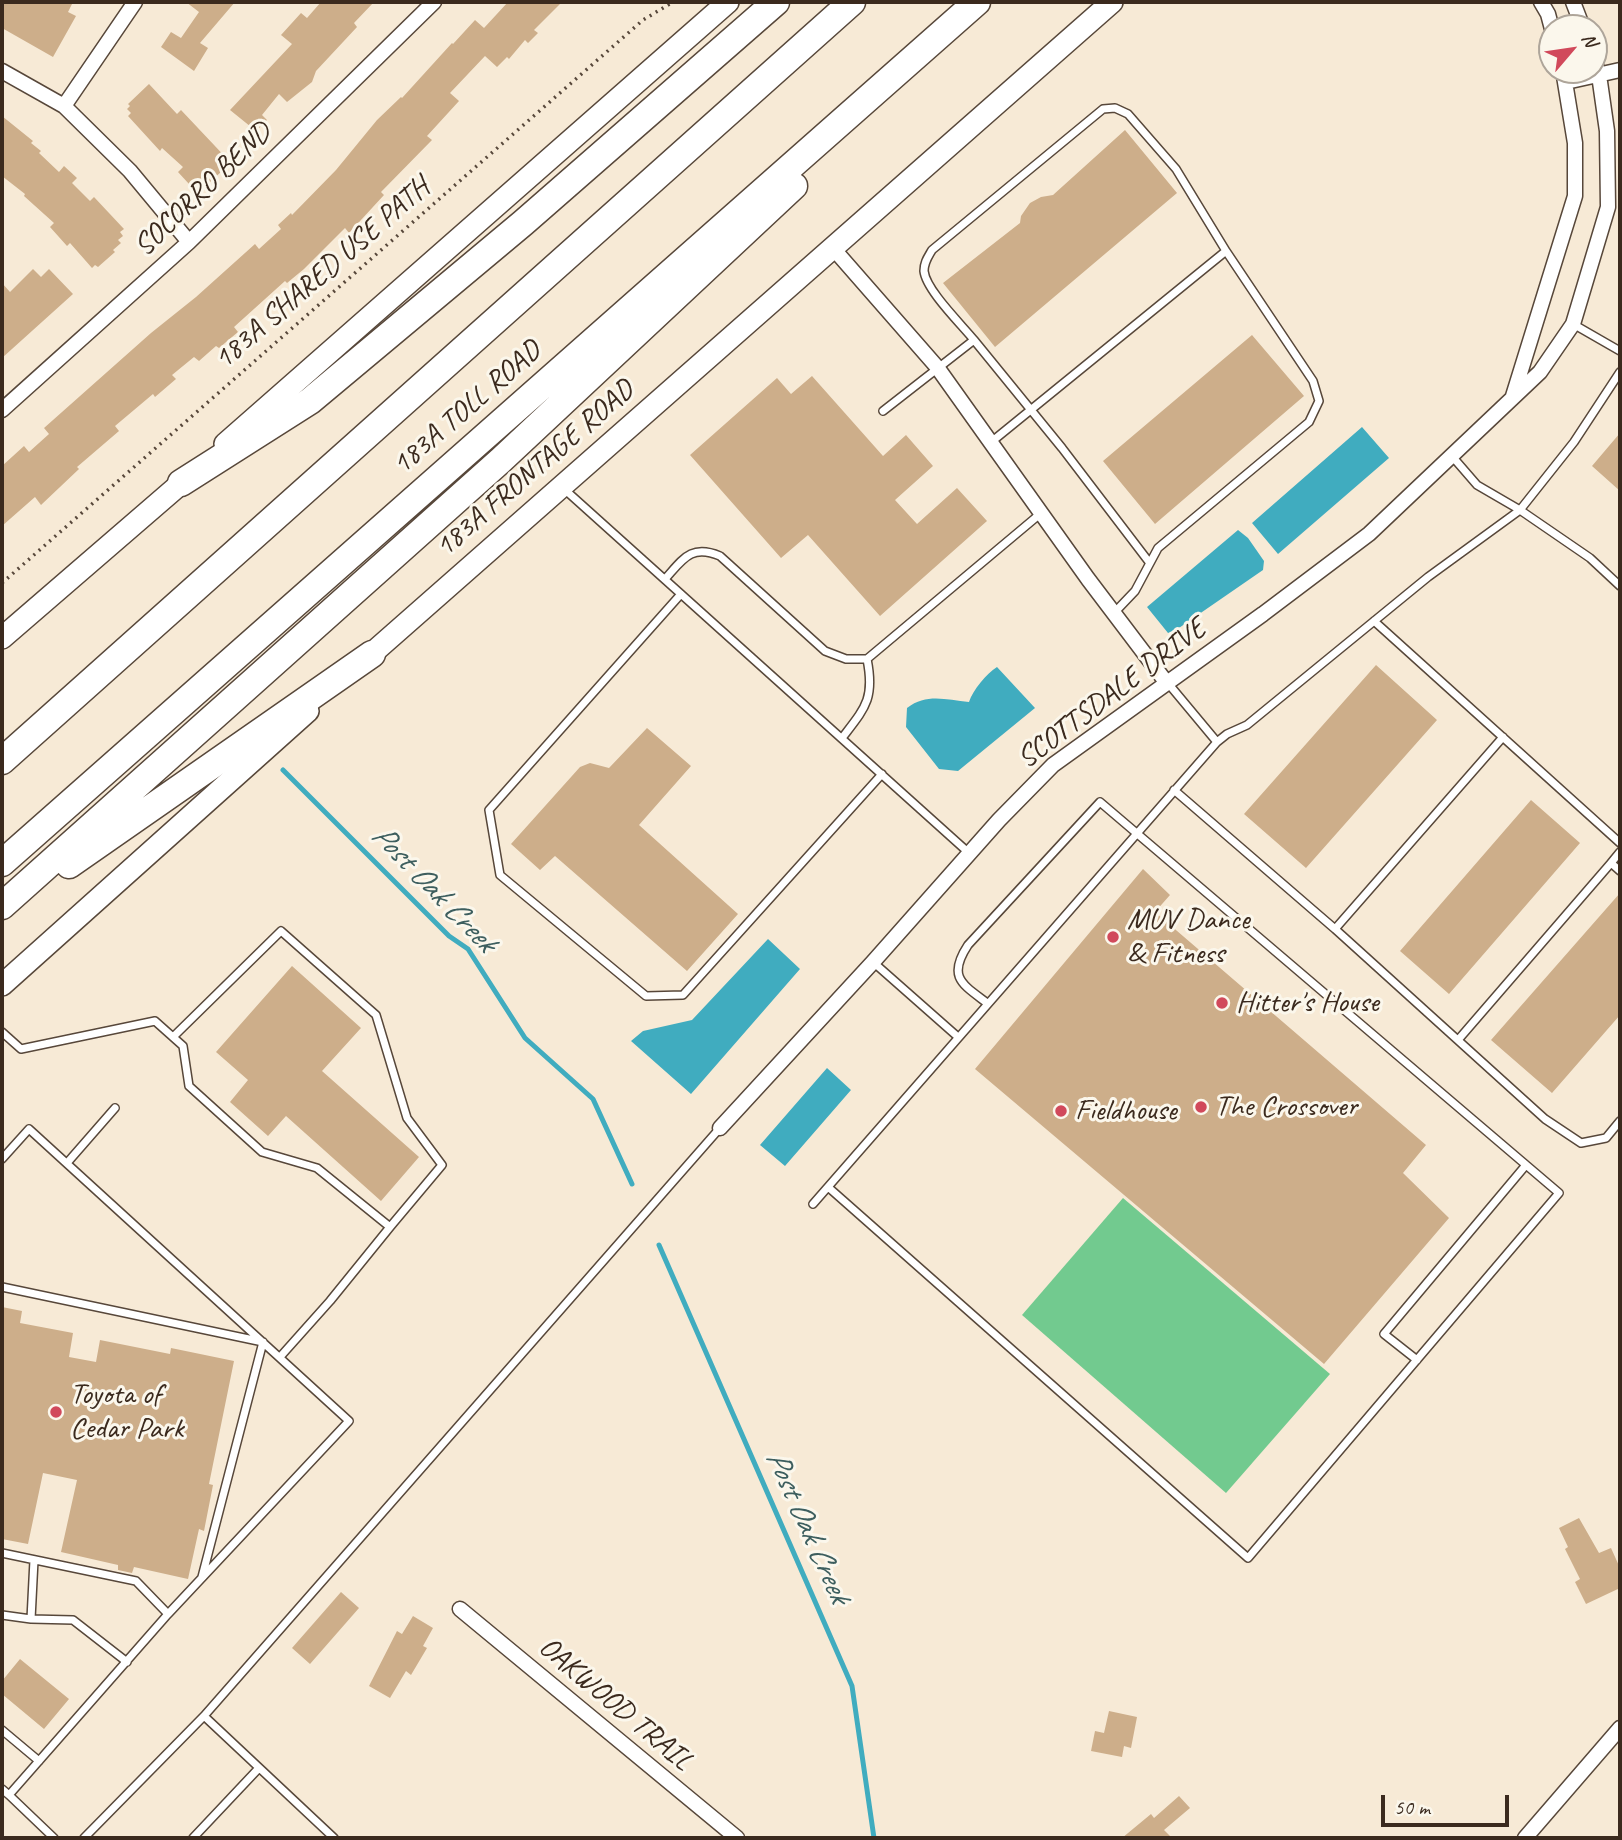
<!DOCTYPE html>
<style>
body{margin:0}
#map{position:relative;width:1622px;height:1840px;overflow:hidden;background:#f7ead6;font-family:Caveat,sans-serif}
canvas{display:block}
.frame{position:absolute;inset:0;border:4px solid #3b2a1e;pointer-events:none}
.north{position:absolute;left:1538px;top:14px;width:70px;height:70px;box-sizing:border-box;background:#fbf7ec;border:2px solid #aea59a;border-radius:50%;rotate:61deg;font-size:19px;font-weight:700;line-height:28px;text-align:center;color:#3b2a1e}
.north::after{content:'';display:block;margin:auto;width:24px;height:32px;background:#d1495b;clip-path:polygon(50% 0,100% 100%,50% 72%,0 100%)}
.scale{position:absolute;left:1381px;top:1795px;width:128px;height:32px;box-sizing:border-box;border:4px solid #3b2a1e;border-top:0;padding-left:9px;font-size:21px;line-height:24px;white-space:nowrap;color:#3b2a1e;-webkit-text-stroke:5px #fbf7ec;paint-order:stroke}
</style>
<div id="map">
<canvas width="1622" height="1840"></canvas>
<div class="frame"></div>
<div class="north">N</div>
<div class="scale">50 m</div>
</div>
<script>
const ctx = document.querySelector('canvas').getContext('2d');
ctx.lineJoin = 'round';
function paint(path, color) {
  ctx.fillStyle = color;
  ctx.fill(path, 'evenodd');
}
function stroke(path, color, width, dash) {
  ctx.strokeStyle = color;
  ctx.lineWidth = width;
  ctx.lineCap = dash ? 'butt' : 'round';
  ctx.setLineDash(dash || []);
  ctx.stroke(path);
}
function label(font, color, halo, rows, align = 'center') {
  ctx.font = font + ' Caveat,sans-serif';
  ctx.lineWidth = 6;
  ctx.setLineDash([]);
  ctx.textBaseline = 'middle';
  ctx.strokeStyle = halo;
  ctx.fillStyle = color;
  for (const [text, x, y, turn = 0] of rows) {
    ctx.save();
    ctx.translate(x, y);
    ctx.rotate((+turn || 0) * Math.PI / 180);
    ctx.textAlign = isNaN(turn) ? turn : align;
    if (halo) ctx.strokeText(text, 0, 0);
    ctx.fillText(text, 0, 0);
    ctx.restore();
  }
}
paint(new Path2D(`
 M1123,1198L1330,1374L1226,1493L1022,1315Z`), '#72ca8f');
paint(new Path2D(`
 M1362,427L1389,458L1278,554L1252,523Z
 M1238,530L1248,538L1264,561L1263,570L1176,630L1168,633L1147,607Z
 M997,667L1035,708L958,771L939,769L906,727L907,708C927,693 946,700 969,702C973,690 986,674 997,667Z
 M768,939L800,969L691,1094L631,1041L643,1031L692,1020Z
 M827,1068L851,1090L785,1166L760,1145Z`), '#40acbf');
stroke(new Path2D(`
 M283,770L449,936L468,949L525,1038L593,1099L632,1184
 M659,1245L852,1686L874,1838`), '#40acbf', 5);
paint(new Path2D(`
 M2,2H73L68,12L76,16L53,57L2,28Z
 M186,2H235L200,43L208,48L194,71L161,47L171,32L181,38L199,12Z
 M321,2H374L354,23L357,27L316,71L312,82L287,102L279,94L262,115L267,120L256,131L230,110L292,44L281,35L301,13L307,18Z
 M508,2H562L534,30L538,33L528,43L525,40L509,59L507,57L497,67L485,56L450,93L459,101L427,136L432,140L381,192L384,195L349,233L345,228L304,269L287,283L285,281L234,327L238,332L219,348L216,346L199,361L194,357L172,375L176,379L155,397L153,394L115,426L119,431L77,467L79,469L41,505L35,497L2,526V466L24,446L29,452L49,434L44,428L151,333L196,297L255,244L259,249L281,229L278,225L291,213L292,215L336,170L377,120L401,97L402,98L452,43L453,44L475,20L484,28Z
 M149,84L177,114L181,110L231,163L201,190L193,181L189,184L178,172L183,167L162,148L160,151L128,116L131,113L127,109L130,106L128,104Z
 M2,116L33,141L31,143L41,151L39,153L59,172L64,166L77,178L72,183L90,201L94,197L124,229L120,232L123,236L118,240L121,243L113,250L115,252L98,267L95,265L92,268L70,243L67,246L50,227L54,223L24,196L25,194L2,176Z
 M1125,130L1177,193L995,347L943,283L1020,223L1021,216L1030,203L1041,197L1053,195Z
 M33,269L41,277L49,269L73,294L2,358V283L10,292Z
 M1252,335L1304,396L1155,524L1103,461Z
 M812,376L883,456L906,435L933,466L895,500L917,524L957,488L987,521L880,616L808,535L781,558L690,455L777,378L791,394Z
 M1620,433V491L1592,466Z
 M1376,665L1437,720L1306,868L1244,814Z
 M647,728L691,766L639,825L738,914L687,971L555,856L540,870L511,844L580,767L590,763L609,768Z
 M1531,800L1580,843L1449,994L1400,951Z
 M1143,869L1170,895L1155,912L1426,1145L1403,1173L1449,1218L1324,1364L975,1069Z
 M1620,893V1015L1552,1093L1491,1040Z
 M292,966L361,1028L322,1071L419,1157L381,1201L286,1116L268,1136L230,1102L248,1080L216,1052Z
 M2,1307L22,1311L20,1323L73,1333L69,1357L96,1362L100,1340L170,1354L171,1348L234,1361L209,1484L213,1485L204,1531L199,1529L188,1579L134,1567L132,1573L118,1570V1565L61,1552L77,1480L43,1473L28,1544L2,1539Z
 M1579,1518L1599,1553L1611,1548L1620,1568V1588L1586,1604L1575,1582L1580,1579L1565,1549L1568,1547L1559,1528Z
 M341,1592L359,1608L310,1664L292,1648Z
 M413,1616L433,1628L423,1646L427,1648L411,1675L406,1671L390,1698L369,1686L397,1631L402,1634Z
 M20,1659L69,1699L44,1729L2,1694V1681Z
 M1109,1711L1137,1717L1131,1748L1124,1746L1122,1757L1091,1751L1095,1731L1104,1733Z
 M1179,1796L1190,1808L1164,1830L1172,1838H1122L1151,1814L1154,1818Z`), '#cdae8a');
const service = new Path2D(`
 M1573,324L1620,351
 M974,340L1062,448L1149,562
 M883,411L974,340C961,324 926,290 924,271C924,262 928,257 932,250L1103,109L1115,108L1128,114L1176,169L1226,251L990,443
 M1451,455L1477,485L1520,510L1590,558L1620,586
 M563,488L969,853
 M665,579C683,559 691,544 720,556L825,651L846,659H867
 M681,594L489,810L500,875L646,996L683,995L882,774
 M1114,613L1135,591L1158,548L1309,422L1319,401L1313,381L1226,251
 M1374,621L1620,843
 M1167,682L1217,742
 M842,738C865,708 875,699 867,659L1040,514
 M1174,790L1335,929L1503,737
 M1620,852L1611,863L1620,871
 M1335,929L1545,1119L1581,1143L1606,1138L1620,1121
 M873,962L958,1037
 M2,1032L21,1049L155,1021L183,1046L189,1086L262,1152L317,1168L390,1227L330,1301L280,1357
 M173,1037L281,931L376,1015L407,1118L442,1165L390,1227
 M1458,1040L1611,863
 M2,1159L29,1129L349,1421L168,1614
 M67,1163L115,1108
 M828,1187L1248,1558L1559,1193L1100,802L968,945C947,977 962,984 987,1003
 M813,1204L1217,742L1227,734L1247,725L1428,577L1520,510L1574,442L1620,372
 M2,1287L263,1342L202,1577
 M1417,1360L1384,1334L1526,1165
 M2,1553L136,1581L168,1614L9,1795L2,1789
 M2,1615L31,1619L73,1620L127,1662
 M31,1619L34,1560
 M204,1716L334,1838
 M2,1730L39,1761
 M9,1795L54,1838
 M84,1838L204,1716L720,1128
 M193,1838L259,1768`);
const minor = new Path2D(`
 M1541,2L1548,14L1552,29
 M1573,2L1583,28
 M2,71L64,106L130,171L189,242
 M1566,82L1620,70
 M64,106L135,2
 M832,247L937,367L1088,579L1166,682
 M1513,396L1575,196V143L1563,70
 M2,410L189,242L434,2
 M720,1128L873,962L999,820L1053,765L1263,614L1369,534L1540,372L1573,324L1608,207L1607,131L1599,75L1594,60
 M460,1609L737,1838
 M1525,1838L1620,1728`);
const secondary = new Path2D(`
 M225,444L728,2
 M2,638L193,473
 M360,664L1112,2
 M2,985L308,711`);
const motorway = new Path2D(`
 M181,483L310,401L523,223L776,2
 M2,761L852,2
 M2,863L977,2
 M69,865L372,654
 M2,906L500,461L794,186`);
stroke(service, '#57473a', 10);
stroke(minor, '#57473a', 17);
stroke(secondary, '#57473a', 24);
stroke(motorway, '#57473a', 29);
stroke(new Path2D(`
 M2,583L643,20L673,2`), '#57473a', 3.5, [2, 5]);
stroke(service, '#fff', 7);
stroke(minor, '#fff', 14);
stroke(secondary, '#fff', 21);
stroke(motorway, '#fff', 26);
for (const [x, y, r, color] of [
 [1113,937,7,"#d1495b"],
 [1222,1003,7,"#d1495b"],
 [1201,1107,7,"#d1495b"],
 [1061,1111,7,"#d1495b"],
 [56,1412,7,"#d1495b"]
]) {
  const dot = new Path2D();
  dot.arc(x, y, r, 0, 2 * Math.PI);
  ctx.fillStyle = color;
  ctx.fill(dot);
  stroke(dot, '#fbf7ec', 2.5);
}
label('30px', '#3b2a1e', '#fbf7ec', [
 ["SOCORRO BEND",203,190,-44],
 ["183A SHARED USE PATH",322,274,-41],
 ["183A TOLL ROAD",467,408,-41],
 ["183A FRONTAGE ROAD",535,469,-41],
 ["SCOTTSDALE DRIVE",1112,694,-37],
 ["OAKWOOD TRAIL",615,1704,40]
]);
label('30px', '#3b2a1e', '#fbf7ec', [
 ["MUV Dance",1127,920],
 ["& Fitness",1127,954],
 ["Hitter's House",1236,1003],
 ["The Crossover",1215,1107],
 ["Fieldhouse",1075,1111],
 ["Toyota of",70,1395],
 ["Cedar Park",70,1429]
], 'left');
label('italic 32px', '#3d5e5e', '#fbf7ec', [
 ["Post Oak Creek",433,889,46],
 ["Post Oak Creek",807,1527,66]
]);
</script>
